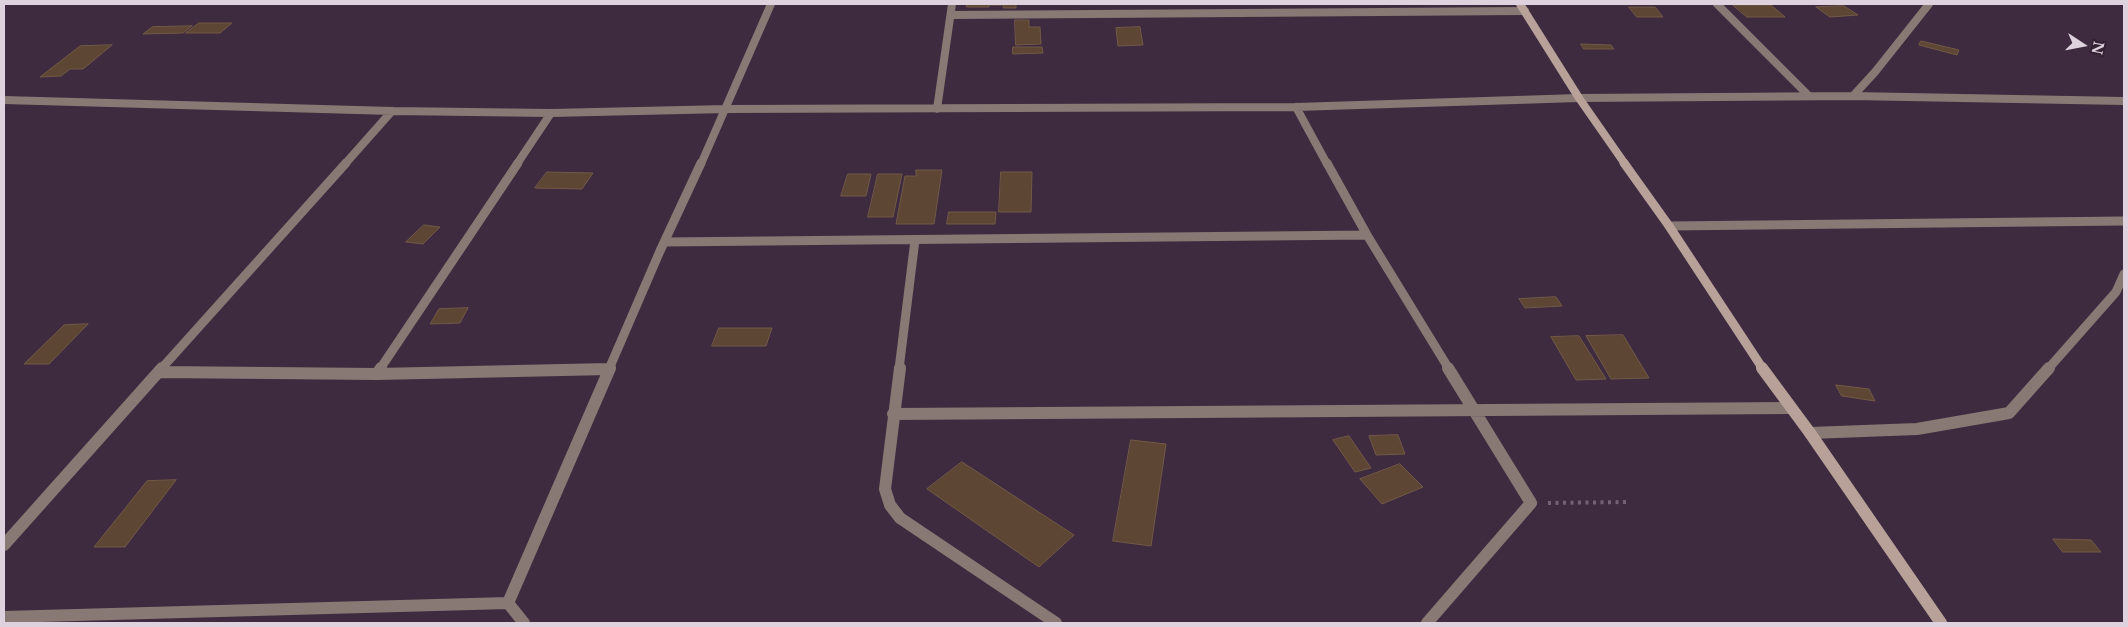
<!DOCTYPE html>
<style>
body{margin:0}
#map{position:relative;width:2128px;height:627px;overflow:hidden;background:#3e2b3f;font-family:"Libre Baskerville",serif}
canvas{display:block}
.frame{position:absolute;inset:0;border:5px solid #ded2de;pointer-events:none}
.north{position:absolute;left:2058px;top:20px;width:50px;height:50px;-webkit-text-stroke:4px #342134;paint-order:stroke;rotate:101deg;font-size:14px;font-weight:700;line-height:20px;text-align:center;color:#ded2de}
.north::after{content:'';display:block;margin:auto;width:18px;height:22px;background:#ded2de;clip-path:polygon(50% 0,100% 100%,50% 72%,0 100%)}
</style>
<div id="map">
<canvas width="2128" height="627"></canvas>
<div class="frame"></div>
<div class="north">N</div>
</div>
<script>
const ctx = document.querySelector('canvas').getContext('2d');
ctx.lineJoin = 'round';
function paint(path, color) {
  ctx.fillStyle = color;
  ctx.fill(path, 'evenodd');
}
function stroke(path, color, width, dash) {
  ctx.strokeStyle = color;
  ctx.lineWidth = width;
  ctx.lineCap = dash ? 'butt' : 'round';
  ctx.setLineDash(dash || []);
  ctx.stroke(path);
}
const building = new Path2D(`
 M967,4H1016V8H1003L1004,5H989V7H967Z
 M1733,5H1771L1785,17H1747Z
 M1844,6L1858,15L1830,17L1816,7Z
 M1629,7H1655L1663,17H1637Z
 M1015,20H1029V27H1040L1041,44L1016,45Z
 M199,23H232L220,33H186Z
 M192,26L183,33L143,34L152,27Z
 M1140,27L1143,45L1118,46L1116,28Z
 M1921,41L1959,50L1957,55L1919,45Z
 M1581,44L1611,45L1614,49H1584Z
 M112,45L83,69H70L61,76L40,77L80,46Z
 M1013,47H1042L1043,53L1013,54Z
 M916,170H942L934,224H896L905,176H916Z
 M547,172L593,173L582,189L535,188Z
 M1001,172H1032L1031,212H999Z
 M848,174H871L866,196H841Z
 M878,174H902L893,217H868Z
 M949,212H996L995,224H947Z
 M424,225L440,227L423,244L406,242Z
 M1556,297L1562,306L1525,308L1519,299Z
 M468,308L460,323L430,324L439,309Z
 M88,324L49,364H24L64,325Z
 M719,328H772L766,346H712Z
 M1623,335L1649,378L1611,379L1586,336Z
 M1579,336L1606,379L1576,380L1551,337Z
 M1836,385L1869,389L1875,401L1842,396Z
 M1398,435L1405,454L1376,455L1369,436Z
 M1349,436L1371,468L1355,472L1333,440Z
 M1131,440L1166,444L1151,546L1113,541Z
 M962,462L1074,535L1039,567L927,489Z
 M1400,464L1423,487L1382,504L1360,479Z
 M176,480L125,547H94L147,481Z
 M2053,539L2091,540L2101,552H2063Z`);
paint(building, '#5d4634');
stroke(building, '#725947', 1);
stroke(new Path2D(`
 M1548,503L1627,502`), '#736274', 4, [3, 4.5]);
stroke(new Path2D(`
 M1717,4L1809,96
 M952,15L1525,11
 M1853,96L1875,72L1929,4
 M4,100L392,111L551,113L726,109L1296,107L1579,98L1853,96L2124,101
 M1296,107L1327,164
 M937,109L952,4
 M345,164L392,111
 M517,164L551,113
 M701,164L771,4`), '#887974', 8);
stroke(new Path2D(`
 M1327,163L1367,235L1449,369
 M1669,226L2124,221
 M665,242L1367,235
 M161,369L346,163
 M380,369L518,163
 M604,369H609
 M609,369L660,251L701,163
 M899,369L915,240
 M2048,369L2116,292L2124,274`), '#887974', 9);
stroke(new Path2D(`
 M900,368L885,489L890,505L900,518L1056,623
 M159,372L377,374L609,369
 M377,374L381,368
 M893,414L1790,408
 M1810,433L1917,429L2009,413L2049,368
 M4,545L162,368
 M508,603L610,368
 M508,603L524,623
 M4,617L508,603
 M1427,623L1531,503L1448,368`), '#887974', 12);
stroke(new Path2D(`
 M1520,4L1579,98L1625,164`), '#b7a199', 8);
stroke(new Path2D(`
 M1624,163L1669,226L1763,369`), '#b7a199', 9);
stroke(new Path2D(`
 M1762,368L1810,433L1941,623`), '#b7a199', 12);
</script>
